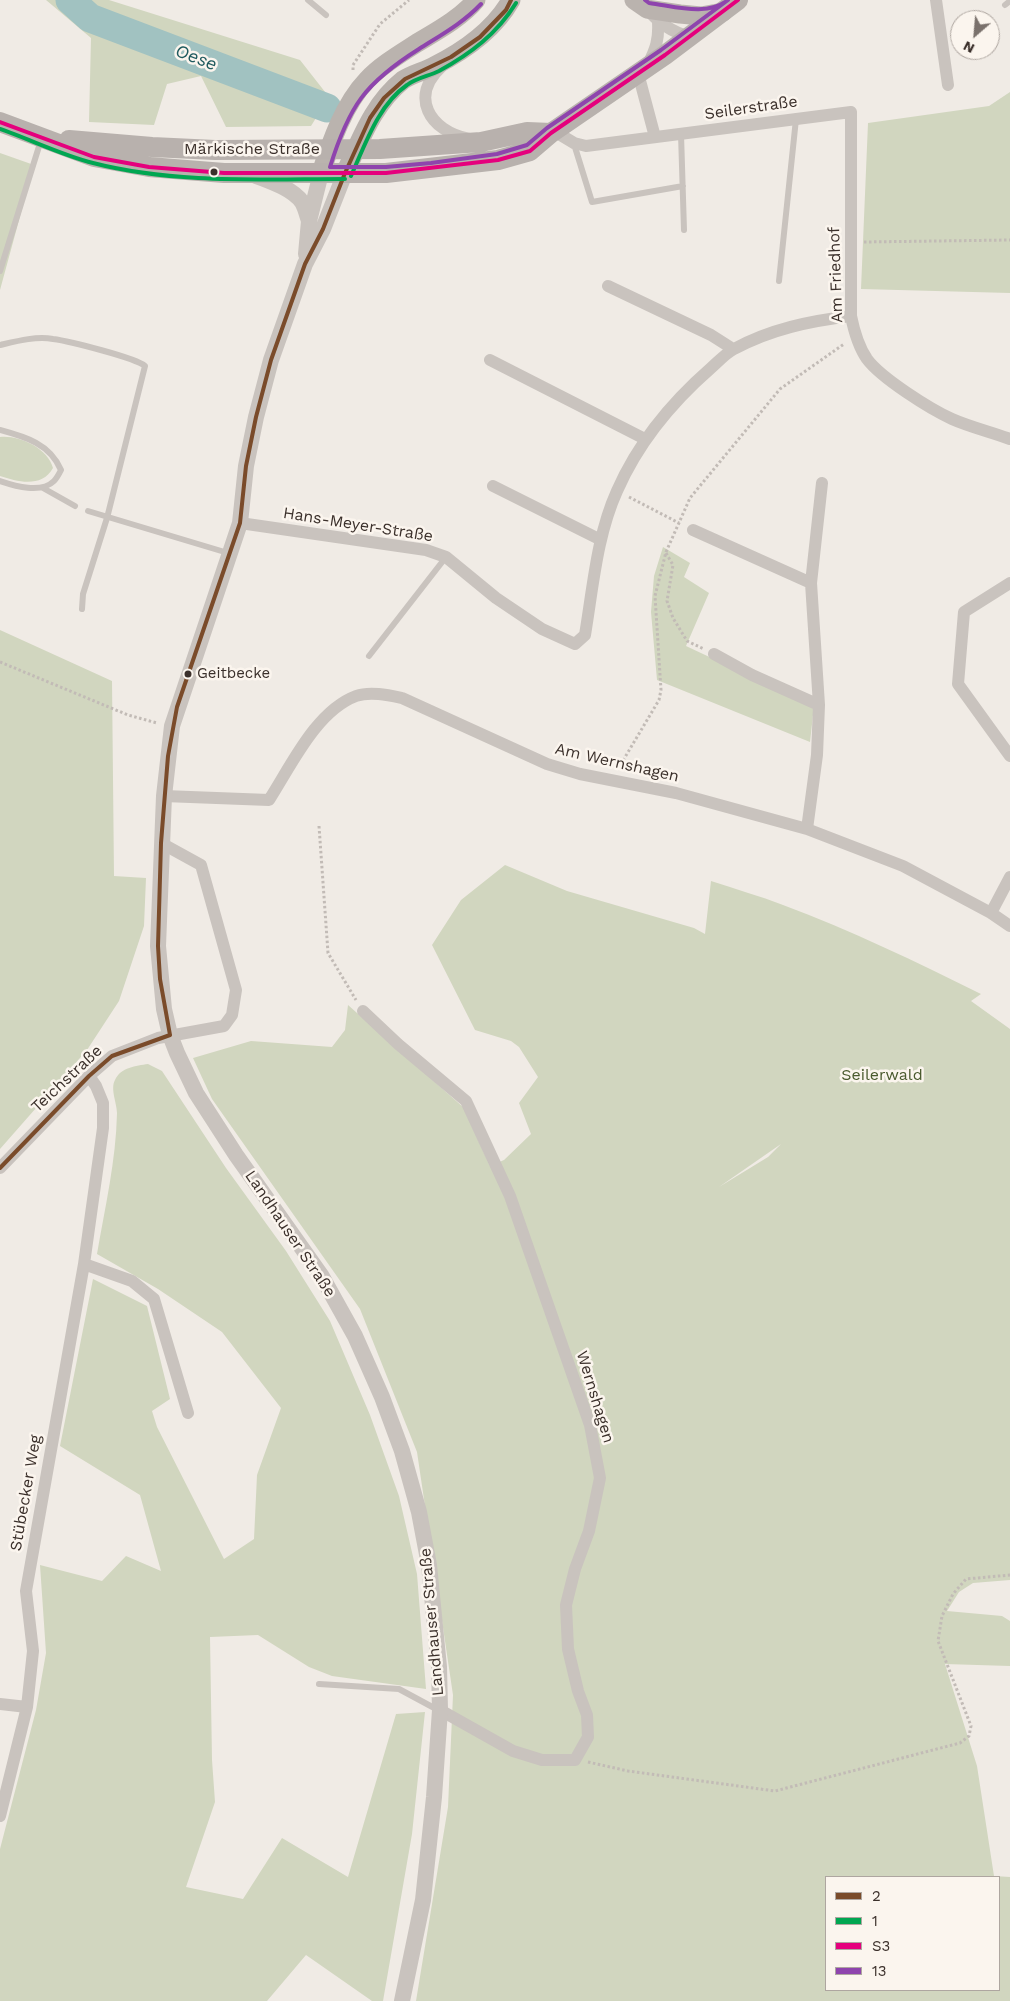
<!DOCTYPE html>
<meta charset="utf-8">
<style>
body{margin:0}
#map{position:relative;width:1010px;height:2001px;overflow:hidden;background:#f0ebe5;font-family:"Work Sans",sans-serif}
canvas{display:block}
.legend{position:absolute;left:825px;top:1876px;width:175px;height:115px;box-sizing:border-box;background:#fbf5ee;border:1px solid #aea6a0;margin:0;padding:6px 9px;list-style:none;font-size:15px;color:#3b302b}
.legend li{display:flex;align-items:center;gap:10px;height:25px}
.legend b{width:25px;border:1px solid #aea6a0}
.north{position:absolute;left:950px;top:10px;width:50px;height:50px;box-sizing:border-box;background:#fbf5ee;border:1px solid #aea6a0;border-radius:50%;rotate:207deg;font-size:14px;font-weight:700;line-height:20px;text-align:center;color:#3b302b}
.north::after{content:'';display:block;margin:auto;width:18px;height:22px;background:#7a716c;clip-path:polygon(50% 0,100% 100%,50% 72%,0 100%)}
</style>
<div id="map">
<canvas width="1010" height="2001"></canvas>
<ul class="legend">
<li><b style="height:6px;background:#7a4b2a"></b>2</li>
<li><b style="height:6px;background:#00a651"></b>1</li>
<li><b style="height:6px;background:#e5007d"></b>S3</li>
<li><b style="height:6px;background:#8e44ad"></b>13</li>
</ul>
<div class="north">N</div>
</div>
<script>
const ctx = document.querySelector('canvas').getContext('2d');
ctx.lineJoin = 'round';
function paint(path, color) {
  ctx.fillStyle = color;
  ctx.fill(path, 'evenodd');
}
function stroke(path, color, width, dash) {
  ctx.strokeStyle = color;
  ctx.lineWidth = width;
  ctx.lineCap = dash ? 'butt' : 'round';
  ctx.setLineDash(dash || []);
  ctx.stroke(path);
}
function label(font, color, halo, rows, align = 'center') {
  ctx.font = font + ' "Work Sans",sans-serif';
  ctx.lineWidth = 5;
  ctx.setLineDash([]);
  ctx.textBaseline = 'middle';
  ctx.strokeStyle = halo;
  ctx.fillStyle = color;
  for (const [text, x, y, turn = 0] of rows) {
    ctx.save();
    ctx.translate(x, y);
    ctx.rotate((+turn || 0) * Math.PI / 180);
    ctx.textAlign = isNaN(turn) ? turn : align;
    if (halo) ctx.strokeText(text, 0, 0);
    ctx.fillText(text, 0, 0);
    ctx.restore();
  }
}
paint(new Path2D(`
 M46,0H109L300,60L329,97L311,126L226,127L201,76L167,84L154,125L89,122L91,38Z
 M1010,92V293L861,289L868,123L989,106Z
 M0,153L34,165L0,290Z
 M0,437C19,435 48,448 53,468C42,488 18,482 0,476Z
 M663,547L690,563L684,577L709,593L686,646L814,706L810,742L657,680L651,612L654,576Z
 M0,630L112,681L114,876L146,878L144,926L119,1001L87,1050L0,1149Z
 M505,865L567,891L694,928L705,934L711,881C735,889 760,896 783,905C851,930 916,962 981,994L971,1001L1010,1029V1580L973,1583L959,1592L947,1611L1002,1616L1010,1621V1666L945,1664L977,1766L994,1876L1010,1877V2001H416L448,1807L453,1695L417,1452L360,1309L212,1099L193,1058L251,1041L332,1047L345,1030L348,1005L463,1107L490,1166L504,1160L531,1134L519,1103L538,1077L519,1047L511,1041L475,1030L432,945L461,900ZM781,1144L768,1157L719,1187ZM826,1877H999V1990H826Z
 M148,1064L162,1071L226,1168L286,1251L330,1321L370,1415L399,1496L417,1574L426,1689L332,1676L309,1667L258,1635L210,1637L212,1760L215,1802L186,1887L243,1899L282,1838L348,1877L396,1714L425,1712L412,1834L383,2001H372L306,1955L267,2001H0V1849L36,1710L46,1653L40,1565L102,1581L126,1556L161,1571L140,1495L60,1446L93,1279L147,1306L170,1399L152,1411L157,1427L224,1559L254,1539L257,1475L281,1408L222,1332L158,1289L97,1254C105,1207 116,1161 117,1113C117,1103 110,1089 115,1080C121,1067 136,1066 148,1064Z`), '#d1d6bf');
stroke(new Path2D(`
 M70,0L90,18L327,108`), '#a1c2c1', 29);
stroke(new Path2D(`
 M353,70V65L380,24L409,0
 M864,242L1010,240
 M629,497L679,523
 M666,553L673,565L667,601L673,618L687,641L704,649
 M0,662L128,715L157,723
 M618,769L659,700L661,690L655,596L666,552L690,498L780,389L844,344
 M319,826L328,953L356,1000
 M588,1762L628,1771L775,1791L960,1743L969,1736L971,1726L938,1641L942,1616L953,1594L966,1579L1010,1575`), '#c2bbb6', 3, [2.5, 2.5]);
stroke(new Path2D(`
 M308,0L326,15
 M1005,5L1010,1
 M681,134L684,230
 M574,144L592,202L683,186
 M0,271L41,140
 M779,281L796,119
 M0,345C17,341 36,336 53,339C69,341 136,358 145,366L107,518L83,594L82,609
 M0,430C26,437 50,444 61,470C59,474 57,478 54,481C41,494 15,486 0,481
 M43,488L75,506
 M88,511L228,553
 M369,656L446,557
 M319,1684L399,1689L438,1710`), '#c9c3be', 6);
stroke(new Path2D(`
 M936,0L948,85
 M647,9C660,24 671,31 689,37
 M648,64C656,49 659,39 658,22
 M442,66C409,96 429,131 469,139
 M638,73L655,137
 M554,131L574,143L586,146L851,112V316C854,331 858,346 867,359C881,378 930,409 952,419C970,427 991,432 1010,439
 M608,286L711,335L733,349
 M490,360L645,439
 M493,486L601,540
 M240,523L426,550L446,557L496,598L542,629L575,644L585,635C593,587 597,535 617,491C638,443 672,402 711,368C718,362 726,353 734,349C771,329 810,321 851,316
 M693,530L811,583
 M1010,583L964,612L958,684L1010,756
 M714,654L752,675L819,705
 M164,796L269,800C291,766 316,711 356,696C370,691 388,695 402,698L547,764L580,774L676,793L807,829L903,866L991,913L1010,926
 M807,829L817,755L819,705L811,583L822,483
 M991,913L1010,877
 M363,1011L398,1044L466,1101L510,1196L590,1425L600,1478L589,1531L575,1569L566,1605L568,1649L578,1691L587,1715L588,1737L575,1760H542L513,1751L440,1710
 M0,1168L89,1076L112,1056L158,1038L224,1026L232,1015L236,990L201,865L161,843
 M84,1264L132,1281L154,1299L188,1413
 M0,1704L27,1707
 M0,1816L27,1707L33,1651L26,1591L84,1264L103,1128V1103L96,1086L89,1076`), '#c9c3be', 12);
stroke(new Path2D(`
 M345,173L323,229L305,264L271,360L256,417L246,466L240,523L172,726L164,796L158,946L164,1009L170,1035L177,1053L196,1093L236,1155L321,1275L355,1336L382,1397L402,1451L419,1512L429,1565L439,1667L440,1710L434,1797L423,1900L402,2001
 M254,175C269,181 292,188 302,202C305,207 307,215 309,221
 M306,254L309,221L321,173`), '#c9c3be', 16);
stroke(new Path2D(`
 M634,0L647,9L680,14L701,16L723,12
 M321,173C331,142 344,104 367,80C381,65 400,54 417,43C437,31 461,18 476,0
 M345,173C361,139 373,104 403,80C412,74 425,71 434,66C464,51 494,30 511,0`), '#bab3ae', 19);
stroke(new Path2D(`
 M0,122L94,157L149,167L224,173H386L498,160L530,151L551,133L665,55L738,0
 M69,140L152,147L215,150L380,149L481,142L527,132L551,133`), '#b8b1ad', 20);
stroke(new Path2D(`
 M170,1035L160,979L158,946L161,843L168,756L177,707L240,523L246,466L256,417L271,360L305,264L323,229L345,173L370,118L384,98L405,79L451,57L480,37L506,10L511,0
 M0,1168L89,1076L112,1056L170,1035`), '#7a4b2a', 4);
stroke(new Path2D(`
 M0,129C29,139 64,156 93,163C175,184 262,179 345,179
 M351,176C365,145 378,105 407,85C416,78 429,76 439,71C470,54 497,34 516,3`), '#00a651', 4);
stroke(new Path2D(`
 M0,122L94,157L149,167L224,173H386L498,160L530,151L551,133L665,55L738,0`), '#e5007d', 4);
stroke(new Path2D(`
 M645,0L649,3C674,6 707,17 728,0
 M481,4C463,23 441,35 419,49C365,83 349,106 330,167H386L431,163L497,154L527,145L547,128L661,50L728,0`), '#8e44ad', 4);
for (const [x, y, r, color] of [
 [214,172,4.5,"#3b302b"],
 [188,674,4.5,"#3b302b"]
]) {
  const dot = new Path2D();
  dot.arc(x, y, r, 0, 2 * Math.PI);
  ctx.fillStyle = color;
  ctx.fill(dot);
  stroke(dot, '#fbf5ee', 2);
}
label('15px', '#3b302b', '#fbf5ee', [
 ["Geitbecke",197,674]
], 'left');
label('16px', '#3b302b', '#fbf5ee', [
 ["Seilerstraße",751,108,-8],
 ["Märkische Straße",252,149],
 ["Am Friedhof",836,275,-92],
 ["Hans-Meyer-Straße",358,525,9],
 ["Am Wernshagen",617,763,13],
 ["Teichstraße",67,1079,-43],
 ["Landhauser Straße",290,1234,56],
 ["Wernshagen",595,1397,73],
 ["Stübecker Weg",26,1493,-80],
 ["Landhauser Straße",432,1622,-95]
]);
label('16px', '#4a5a2e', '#fbf5ee', [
 ["Seilerwald",882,1075]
]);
label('italic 18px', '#1f5a5e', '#fbf5ee', [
 ["Oese",196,58,21]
]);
</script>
